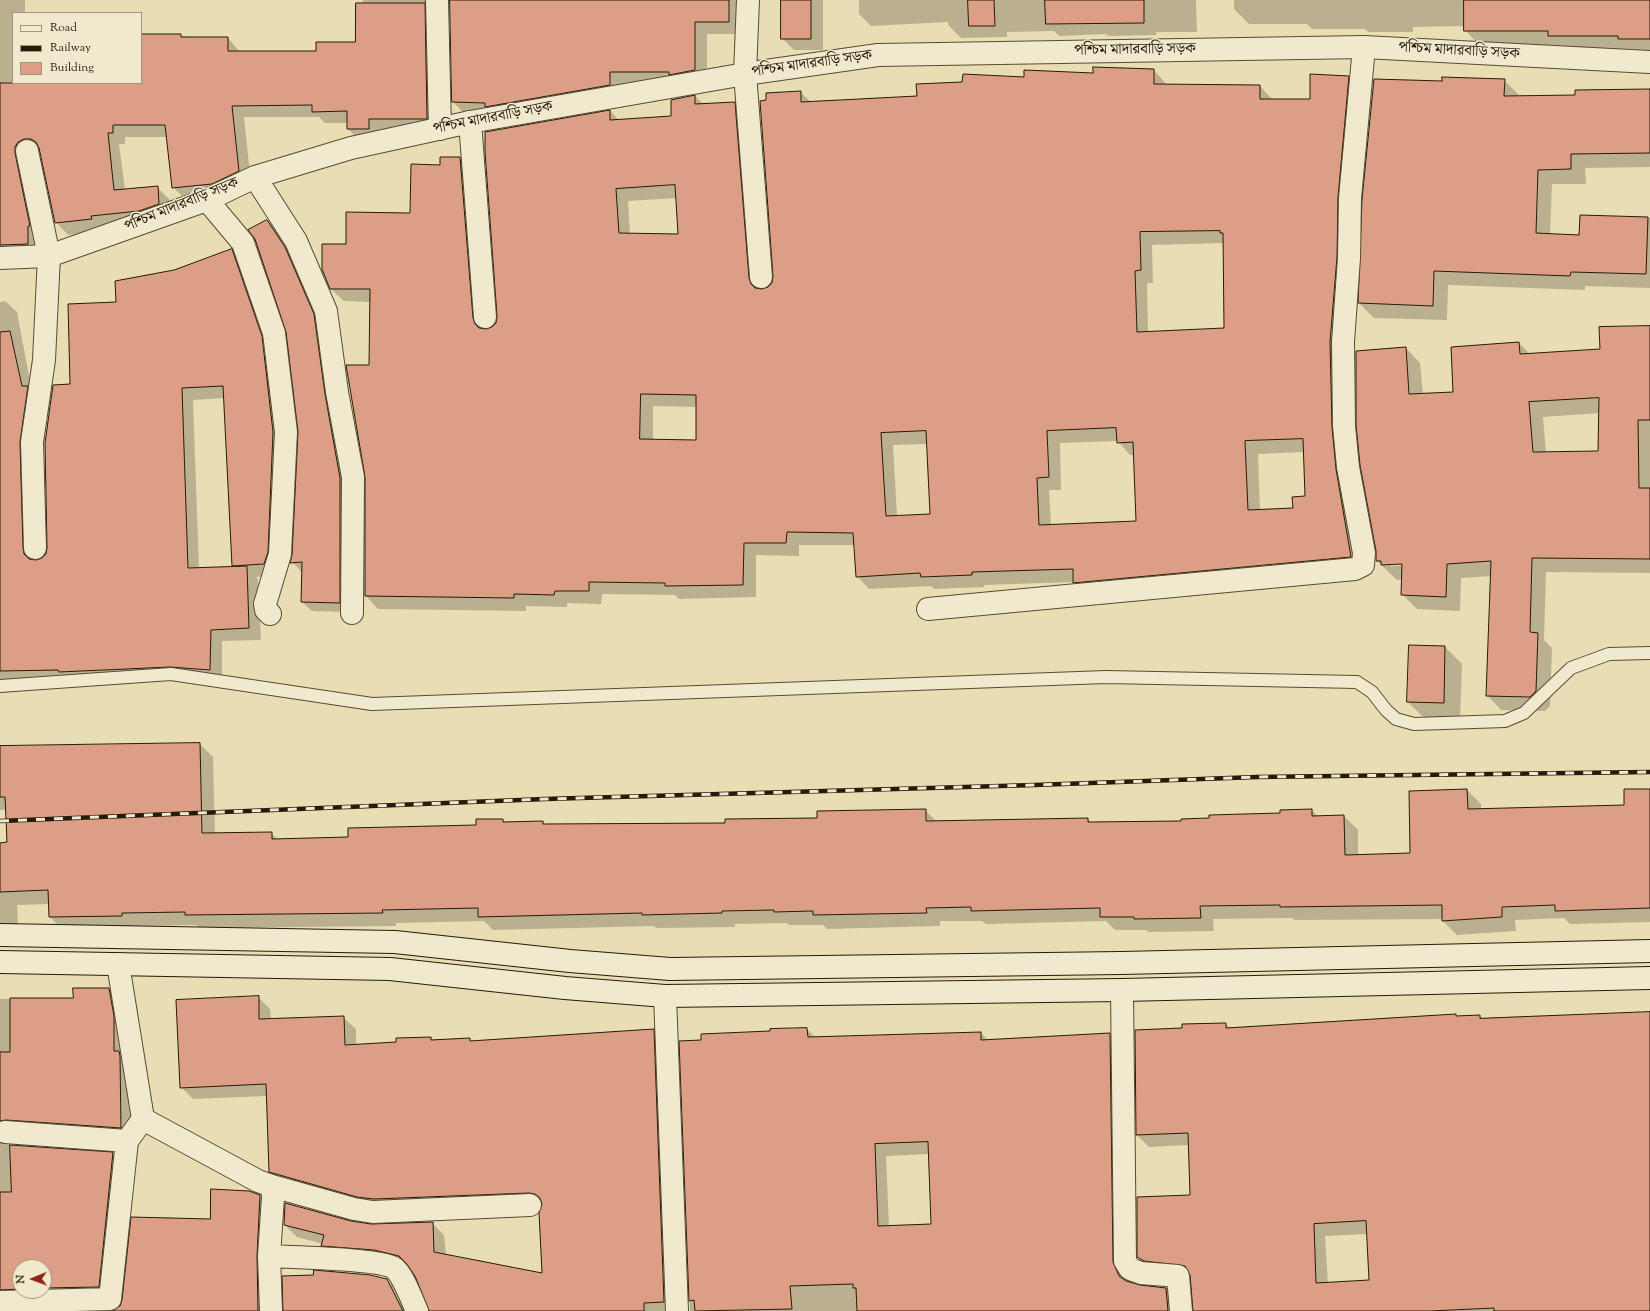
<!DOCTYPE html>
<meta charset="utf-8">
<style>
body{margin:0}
#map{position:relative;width:1650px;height:1311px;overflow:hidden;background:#e9ddb4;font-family:"Sorts Mill Goudy",serif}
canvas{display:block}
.legend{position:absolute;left:12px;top:12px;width:130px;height:72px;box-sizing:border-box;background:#f1e9ce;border:1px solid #a09680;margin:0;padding:5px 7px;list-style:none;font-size:12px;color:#261a0b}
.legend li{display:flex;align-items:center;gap:8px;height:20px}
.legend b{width:20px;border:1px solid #a09680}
.north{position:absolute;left:12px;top:1259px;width:40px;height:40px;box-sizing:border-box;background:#f1e9ce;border:1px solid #a09680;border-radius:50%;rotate:269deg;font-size:11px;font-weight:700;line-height:16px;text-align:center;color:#261a0b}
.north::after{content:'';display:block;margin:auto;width:14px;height:18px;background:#8f2418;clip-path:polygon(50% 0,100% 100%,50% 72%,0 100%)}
</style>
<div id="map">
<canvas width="1650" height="1311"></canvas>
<ul class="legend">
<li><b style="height:5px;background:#f1e9ce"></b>Road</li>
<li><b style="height:5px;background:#261a0b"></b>Railway</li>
<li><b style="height:11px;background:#dc9f85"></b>Building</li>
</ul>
<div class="north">N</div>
</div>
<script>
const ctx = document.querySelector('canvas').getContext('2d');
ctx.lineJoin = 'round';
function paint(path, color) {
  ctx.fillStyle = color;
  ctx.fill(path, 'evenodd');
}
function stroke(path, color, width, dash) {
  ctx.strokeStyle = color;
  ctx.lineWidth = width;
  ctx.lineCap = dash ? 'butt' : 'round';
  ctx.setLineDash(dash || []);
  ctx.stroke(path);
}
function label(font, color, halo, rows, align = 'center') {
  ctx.font = font + ' "Sorts Mill Goudy","Noto Serif Bengali",serif';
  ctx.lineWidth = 3;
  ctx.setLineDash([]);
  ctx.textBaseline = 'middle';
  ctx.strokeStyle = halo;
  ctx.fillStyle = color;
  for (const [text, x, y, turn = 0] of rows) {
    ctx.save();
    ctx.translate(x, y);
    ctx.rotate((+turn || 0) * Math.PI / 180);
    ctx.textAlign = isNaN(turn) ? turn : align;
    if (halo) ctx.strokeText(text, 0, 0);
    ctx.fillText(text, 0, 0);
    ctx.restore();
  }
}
paint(new Path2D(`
 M0,0H25V13H13V83H141V35L228,38L240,52H317L356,43L363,0H447L439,130L360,141L348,129V123H325L319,117H244L251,183L185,199L173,187L167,137H125V144H119L125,190L157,187L169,199L171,216L103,231L68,235L56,222L41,151H37L40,256L0,257Z
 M450,0H740V34H707V82L680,84H621L622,97L465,114L453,102Z
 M782,0H823V50H794L782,38Z
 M859,0H1196L1197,32H1156V35L1108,36L1106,34L1059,36L1054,31L1007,32V37L961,38L949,26L948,22L871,26L859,14Z
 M1234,0H1650V54L1564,50L1559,45H1479L1465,30V26L1413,27V32H1368L1365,29H1312L1307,24H1249L1234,9Z
 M1154,70L1167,85L1260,86L1273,100H1310L1348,77L1361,89L1343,355L1363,569L1087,595L1074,582L984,585V587L934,589L931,586L869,589L857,576L855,545H799V556L756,555V597L679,599L675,595L602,594L601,604L567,603V607L526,606V611L378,609L366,596L370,302L344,301L331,289L347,245L411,214L441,166L460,158L472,171L485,330L492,328L497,323L610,111L619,120L672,117V101L695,96L703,104L734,103L747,116L761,291L769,288L773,282L800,92L811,102L918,97L963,83ZM677,198L679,235L630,234L628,201ZM1224,243L1225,329L1148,332L1147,283H1153L1152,245ZM653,406L697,407V441L653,440ZM1118,441L1130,455H1135L1137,522L1051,525L1049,490H1061L1060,443ZM927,444L931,514L897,516L893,445ZM1305,452L1306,497L1294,509L1260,511L1258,454Z
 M1504,80L1519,95V97L1576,96L1650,90V167L1585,168L1586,184H1552L1550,235L1580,236L1581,216L1650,218V288L1585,286V290L1448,285L1447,320L1374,318L1359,303L1443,82Z
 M267,221L277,230L294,258L323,325L350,488L349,612L312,611L302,602V572L292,562L299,432L287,331Z
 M231,250L243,262L273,349L285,445L276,576L256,577L258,579L261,640L222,641V682L183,678L0,683V302L5,301L17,312L32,392L31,455L34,561L42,559L47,555L72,385L117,303L174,271ZM224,398L233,565L235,568L199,569L193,400Z
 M1650,327V573L1546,572L1544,640L1552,648L1550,706L1545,711L1501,710L1487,695L1492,576L1461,578L1460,611L1417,609L1402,594L1403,579L1397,580L1377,561L1406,348L1420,363L1423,395L1454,393L1519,343L1531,355L1601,350ZM1600,413L1599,452L1546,453L1543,417ZM1407,563V565L1391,566L1389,564Z
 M1445,647L1462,664L1460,720L1425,719L1408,702Z
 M200,744L213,757L215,834L271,833L278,840L349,838L477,826L502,820L506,823L543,822L545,825L726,824L925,810L937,822L1088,819L1091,823L1182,822L1312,810L1318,817L1344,816L1358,830V855L1411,854L1410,792L1467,790L1481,804V810L1626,806L1650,790V922L1570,924L1564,918L1515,920L1516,931L1457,935L1443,921V919L1295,920L1292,918L1213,919L1214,931L1148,932L1146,930H1115L1106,921L986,924L982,921H940V926L827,929L823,925H789L787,923L735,924V927L656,928L654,926L493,930L484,921L396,923V926L200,928L196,925L135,926V929L63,930L50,917V904L17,905L18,926H0V844L8,843L7,810H0V747Z
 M109,989L121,1001L131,1064L133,1140L7,1137L4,1144L112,1153L124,1166L111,1299L0,1311V999H74ZM20,1267H44V1291H20Z
 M258,997L270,1009L271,1019L343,1017L356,1029V1045L398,1043L431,1038L433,1040L470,1039L472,1041L653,1030L666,1042L676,1311H430L416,1275L411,1269L403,1265L334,1258L322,1245L323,1244L297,1237L285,1225L350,1222L371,1225L432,1223L444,1235L446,1255L543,1275L544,1204L387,1211L283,1184L270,1171L267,1096L193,1099L181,1087Z
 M1455,1015L1457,1017L1480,1016L1483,1019L1650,1311H1194L1190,1275L1152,1271L1139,1258L1192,1196L1189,1145L1149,1147L1137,1135L1183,1029L1226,1024L1231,1029ZM1368,1234L1370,1281L1328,1284L1325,1236Z
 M807,1029L816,1038L981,1033L988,1040L1110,1034L1122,1046L1124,1275L1128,1283L1140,1286L1166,1289L1178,1301L1180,1311H690L680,1042L702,1041L771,1032V1030ZM929,1154L932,1224L889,1226L886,1156Z
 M260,1196L272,1208L270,1311H116L211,1220Z
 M387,1280L399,1292L408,1311H283Z`), '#0003');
const building = new Path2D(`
 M450,0H729V22H695V70L669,75V72H610V85L485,107V103L452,102Z
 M781,0H811V39H781Z
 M968,0H994L995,26H969Z
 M1045,0H1144V23L1046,24Z
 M1464,0H1650V39H1618V36H1548V31H1464Z
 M356,3H425L427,119H369V129H347V111L312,112V105L232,106L239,171L212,184L172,188L165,125H113V133H108L114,190L158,186L159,204L139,211L91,216L92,219L55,223L39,148L36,142L31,139H24L18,142L15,147V153L30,226H28V244L0,245V83H141V34H181V37H228V51H316V42H355Z
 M1093,67L1154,69V84L1260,85V99H1310V74L1349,76L1338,197L1337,257L1330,342L1332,427L1336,469L1351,557L1073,583V569L972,572V575L921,577L920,573L856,577L853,533L787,532L786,543H744L743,585L665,586V583L589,582V591H555L554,595L514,594V598L365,596V477L346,365H369L370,289H330L322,269V244H346V212L410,213L411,164L440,165V157H460L473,318L475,324L479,328L486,329L492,327L496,323L497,316L485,152V132L610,110V120L671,116V100L695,95V104L735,102L749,278L751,284L755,288L762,289L768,287L772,283L773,276L760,101L766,100V93L801,91V102L917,96L916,84L962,82L963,74L1024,77V70L1093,73ZM675,185L678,234L619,233L616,189ZM1220,231V233H1223L1224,328L1137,332L1135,271L1141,270L1140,232ZM641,394L696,395V440L640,439ZM1116,428L1117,443L1133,442L1136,521L1039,525L1037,478L1049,477L1047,431ZM926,431L930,514L886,516L881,433ZM1303,439L1305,496L1292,497L1293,508L1248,510L1245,441Z
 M1442,77L1505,79L1504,96L1575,95V90L1650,89V153L1571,154V169L1538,170L1536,233L1579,235L1580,215L1648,217L1646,274L1571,272L1570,276L1434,271L1433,306L1358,303L1362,199L1374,79L1442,81Z
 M267,220L285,247L314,314L325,394L340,478V603L301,602L302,562L290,563L292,555L298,432L286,332L255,239L248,230Z
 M232,249L262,336L273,432L268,552L264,564L232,566L223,386L182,388L188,568L247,566L249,628L211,630L210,670L170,667L59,672L58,670L0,671V332L10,331L22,386H28L20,442L23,548L24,554L29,559L36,560L42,558L46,554L47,548L45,443L53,385L70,384L68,304L116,302L115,281L174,270Z
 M1650,326V420H1638L1639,488H1650V559L1532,558L1530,632L1538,633L1536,691L1530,697L1486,696L1491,561L1447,564L1446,597L1401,595L1402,564L1381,565V561H1376V551L1360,465L1356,425V351L1406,347L1409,394L1453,392L1451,347L1519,342L1520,354L1600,349L1599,327ZM1599,398L1598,451L1533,452L1529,402Z
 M1409,645L1445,646L1444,703L1407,702Z
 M200,743L202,833L272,832V839L348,837V828L476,825V819H503V822L543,821V824L725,823V819L817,818V811L926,809V821L1088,818V822L1181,821V819L1209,818V815L1280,813V810L1312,809V816L1344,815L1345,855L1410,853L1409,791L1467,789L1468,809L1624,805V789H1650V908L1555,911V905L1502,907V917L1442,921V905L1280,907V905L1200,906L1201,918L1134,919V917H1100V908L971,911V907L926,908L927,913L813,915V911L774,912V910L722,911V913L642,915V913L478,917V908L382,910L383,913L185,915V912L122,913V916L49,917L48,890L0,892V843L7,842L5,797H0V746Z
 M73,988H109L114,1016V1051H119L120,1056L121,1128L6,1120L0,1121V1052H10V998H73Z
 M259,996V1019L344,1016L345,1045L396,1042V1038L431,1037V1040L470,1038V1041L654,1029L664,1302L644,1303V1311H429L415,1276L406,1263L399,1256L374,1250L321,1246L324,1235L284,1225L285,1203L351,1221L371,1224L433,1222L434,1252L542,1273L539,1213L542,1204L540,1198L535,1194L529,1193L374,1199L357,1197L276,1174L269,1172L266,1084L180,1088L176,1000Z
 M1650,1012V1311H1494V1308L1430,1311H1193L1190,1275L1185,1266L1144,1261L1137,1257V1197L1190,1195L1188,1133L1136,1135L1135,1030L1182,1028V1024L1226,1023V1028L1456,1014V1016L1480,1015V1018ZM1366,1221L1369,1280L1316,1283L1314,1224Z
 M807,1028L808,1037L981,1032V1040L1110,1033L1113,1262L1119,1276L1126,1281L1140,1285L1166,1288L1168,1311H857L856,1288H853V1284L790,1286L792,1309L695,1311L694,1300L689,1301L679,1041L701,1040V1034L770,1031V1029ZM928,1142L931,1224L878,1226L875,1144Z
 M10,1145L113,1152L99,1287L44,1288V1267H20V1289L0,1290V1192H11Z
 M211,1189L249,1191L260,1195L257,1256L258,1311H112L120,1306L122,1300L131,1217L210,1219Z
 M314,1270L370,1275L387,1279L403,1311H283L282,1276L313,1275Z`);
paint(building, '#dc9f85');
stroke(building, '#261a0b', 1);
const service = new Path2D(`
 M0,686L171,674L372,704L1106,677L1357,682L1372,692L1386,710L1396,719L1414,724L1505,721L1524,713L1571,668L1609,654L1650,653`);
const minor = new Path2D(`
 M437,0L440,129
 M748,0L745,74L761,277
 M470,122L485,317
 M27,151L49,256L44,360L32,442L35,548
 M255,177L296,241L326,311L337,392L353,477L352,613
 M207,200L243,243L274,333L286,432L280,554L265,604L266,610L270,614
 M928,609L1355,569L1363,565L1364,553L1348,467L1344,426L1343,342L1349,258L1350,198L1364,47
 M118,964L143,1119L258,1181L272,1186L273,1197L269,1256L271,1311
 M1122,990L1125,1261L1130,1269L1141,1273L1178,1276L1181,1311
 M665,996L677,1311
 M5,1132L127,1141
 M272,1186L354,1209L373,1212L530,1205
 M269,1256C291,1257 381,1259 394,1268C403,1275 412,1300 417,1311
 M0,1302L110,1299L127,1141L143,1119`);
const tertiary = new Path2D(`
 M0,258L49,256L207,200L255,177L351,148L470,122L745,74L878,55L1364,47L1650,62`);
const secondary = new Path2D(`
 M0,935L395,942L570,961L670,969L1121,963L1650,951
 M0,962L390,969L565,988L665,996L1122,990L1650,978`);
stroke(service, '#574b35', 14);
stroke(minor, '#574b35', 24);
stroke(tertiary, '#574b35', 24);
stroke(secondary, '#261a0b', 24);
stroke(service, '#f1e9ce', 12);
stroke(minor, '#f1e9ce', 22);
stroke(tertiary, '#f1e9ce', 22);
stroke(secondary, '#f1e9ce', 22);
const rail = new Path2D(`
 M0,821L545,799L1035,785L1257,777L1650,772`);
stroke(rail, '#261a0b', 4.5);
stroke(rail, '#f1e9ce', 3, [9]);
label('15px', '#261a0b', '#f1e9ce', [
 ["পশ্চিম মাদারবাড়ি সড়ক",1135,51,-1],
 ["পশ্চিম মাদারবাড়ি সড়ক",1459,52,3],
 ["পশ্চিম মাদারবাড়ি সড়ক",812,65,-8],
 ["পশ্চিম মাদারবাড়ি সড়ক",493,119,-11],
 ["পশ্চিম মাদারবাড়ি সড়ক",182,206,-22]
]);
</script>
